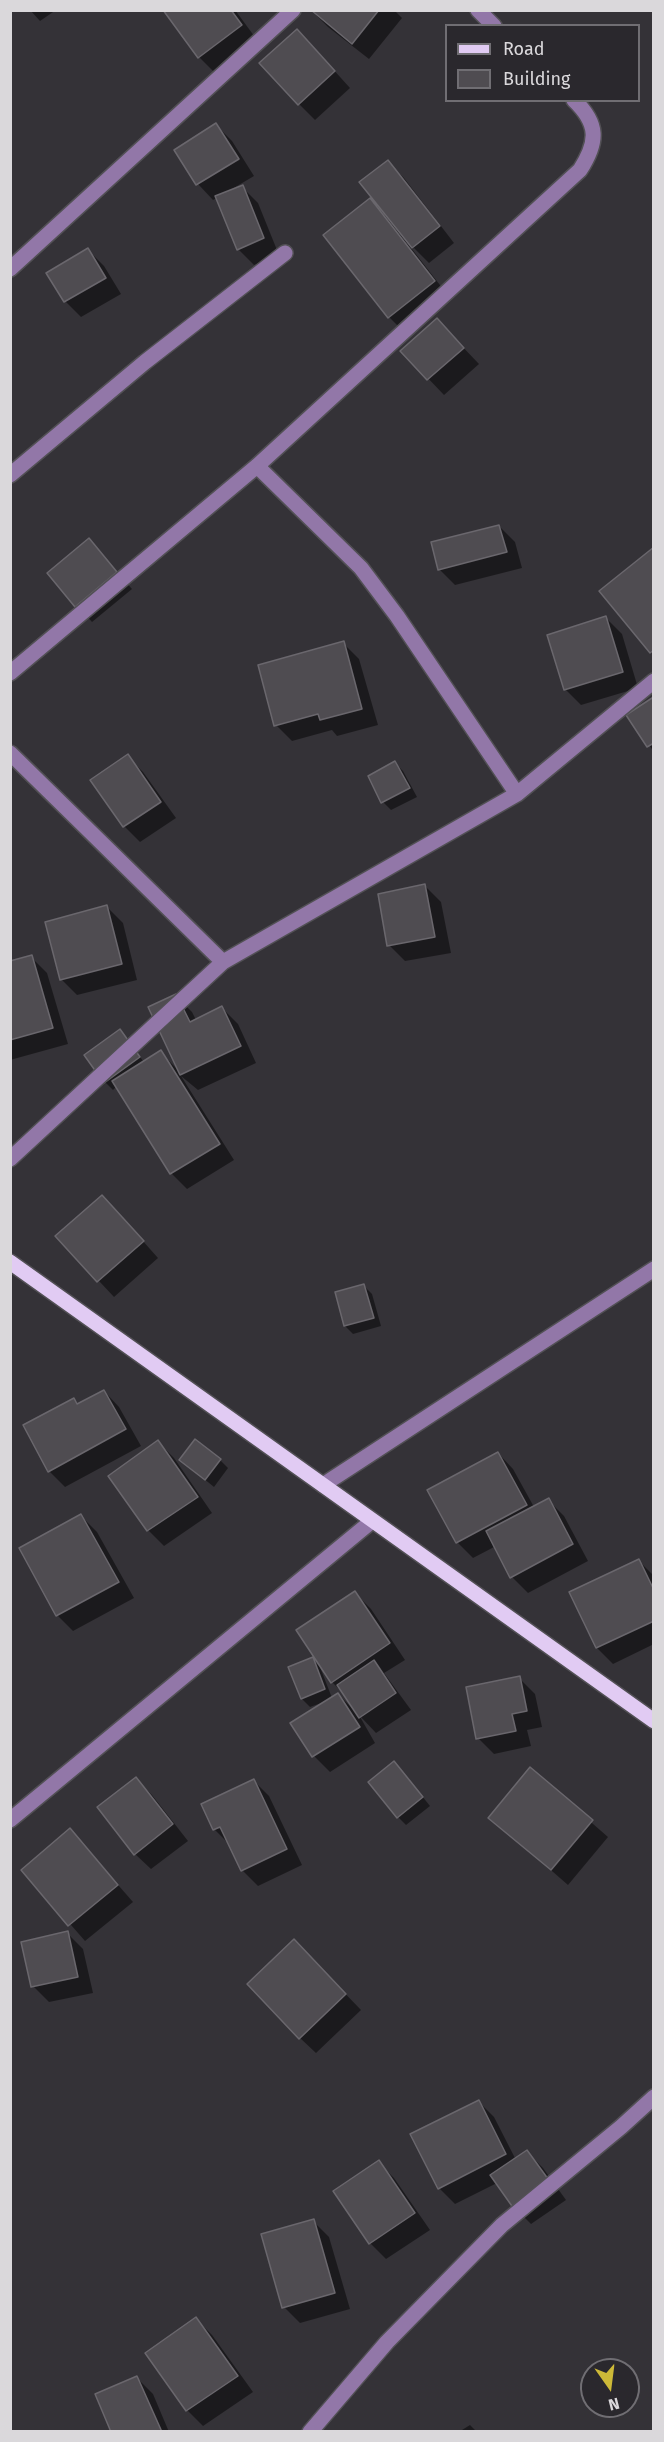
<!DOCTYPE html>
<style>
body{margin:0}
#map{position:relative;width:664px;height:2442px;overflow:hidden;background:#343237;font-family:"Fira Sans",sans-serif}
canvas{display:block}
.frame{position:absolute;inset:0;border:12px solid #dad8db;pointer-events:none}
.legend{position:absolute;left:445px;top:24px;width:195px;height:78px;box-sizing:border-box;background:#2a282d;border:2px solid #706e73;margin:0;padding:8px 10px;list-style:none;font-size:18px;color:#dad8db}
.legend li{display:flex;align-items:center;gap:12px;height:30px}
.legend b{width:30px;border:2px solid #706e73}
.north{position:absolute;left:580px;top:2358px;width:60px;height:60px;box-sizing:border-box;background:#2a282d;border:2px solid #706e73;border-radius:50%;rotate:166deg;font-size:16px;font-weight:700;line-height:24px;text-align:center;color:#dad8db}
.north::after{content:'';display:block;margin:auto;width:21px;height:27px;background:#cdb938;clip-path:polygon(50% 0,100% 100%,50% 72%,0 100%)}
</style>
<div id="map">
<canvas width="664" height="2442"></canvas>
<div class="frame"></div>
<ul class="legend">
<li><b style="height:8px;background:#e1cbf3"></b>Road</li>
<li><b style="height:16px;background:#4f4c51"></b>Building</li>
</ul>
<div class="north">N</div>
</div>
<script>
const ctx = document.querySelector('canvas').getContext('2d');
ctx.lineJoin = 'round';
function paint(path, color) {
  ctx.fillStyle = color;
  ctx.fill(path, 'evenodd');
}
function stroke(path, color, width, dash) {
  ctx.strokeStyle = color;
  ctx.lineWidth = width;
  ctx.lineCap = dash ? 'butt' : 'round';
  ctx.setLineDash(dash || []);
  ctx.stroke(path);
}
paint(new Path2D(`
 M30,10H56L40,21Z
 M165,10H235L263,48L221,79L199,57Z
 M394,10L402,18L369,59L328,27L312,11Z
 M313,47L350,88L315,120L299,104Z
 M216,125L232,141L254,176L232,189L233,191L242,187L258,203L279,255L254,265L238,249L217,198L213,200L198,184L176,151Z
 M388,162L404,178L454,243L429,263L414,248L412,249L450,298L405,333L389,317L325,235L370,200L385,215L386,213Z
 M88,250L104,266L121,294L81,317L65,301Z
 M437,320L479,364L444,395L402,351Z
 M499,526L515,542L522,568L455,585L439,569Z
 M89,540L132,589L92,622L49,573Z
 M606,618L622,634L638,688L581,705L565,689Z
 M343,643L359,659L378,725L337,736L332,730L292,741L276,725Z
 M654,702V752L628,715Z
 M127,756L143,772L176,818L140,842L124,826L92,780Z
 M395,763L403,771L417,797L391,810L383,802L370,777Z
 M425,886L441,902L451,953L405,961L389,945Z
 M107,907L123,923L137,980L77,995L61,979Z
 M31,957L47,973L68,1044L10,1060V963Z
 M176,996L192,1012L196,1020L222,1008L238,1024L256,1063L198,1090L181,1076L234,1160L187,1189L171,1173L117,1086L113,1090L105,1082L120,1031L144,1062L160,1052L180,1072Z
 M118,1213L158,1258L114,1297L57,1236Z
 M364,1286L372,1294L381,1326L353,1334L345,1326L337,1293Z
 M104,1391L119,1407L141,1446L65,1487L49,1471L25,1426L73,1400L79,1405Z
 M158,1442L174,1458L212,1513L164,1546L148,1530L110,1476Z
 M498,1453L513,1469L534,1507L548,1500L564,1516L588,1561L528,1593L512,1577L496,1546L473,1558L457,1542Z
 M181,1460H220L228,1468L214,1487Z
 M81,1516L97,1532L134,1598L73,1631L57,1615Z
 M639,1561L654,1576V1644L613,1664L597,1648L571,1593Z
 M355,1593L371,1609L405,1660L384,1673L411,1710L376,1733L359,1715L375,1743L330,1772L314,1756L292,1724L327,1701L310,1707L302,1699L312,1659L320,1667L332,1698L338,1694L355,1711L345,1695L332,1682Z
 M519,1678L535,1694L542,1727L527,1730L531,1746L494,1754L478,1738Z
 M530,1769L608,1837L568,1885L490,1817Z
 M402,1771L430,1806L406,1825L398,1817Z
 M136,1779L152,1795L188,1841L151,1869L135,1854Z
 M253,1780L269,1796L302,1865L258,1886L242,1870L231,1846L214,1829Z
 M70,1830L133,1902L85,1941L23,1870Z
 M67,1933L83,1949L93,1993L49,2002L33,1986Z
 M310,1957L361,2010L316,2053L300,2038Z
 M478,2101L494,2117L516,2160L527,2152L543,2168L566,2200L531,2224L515,2208L497,2183L455,2204L439,2188Z
 M378,2162L394,2178L430,2230L386,2259L370,2243L335,2191Z
 M313,2221L329,2237L350,2309L300,2323L284,2307Z
 M196,2319L212,2335L253,2392L203,2426L187,2410L147,2353Z
 M137,2378L153,2394L169,2432H113Z
 M470,2425L477,2432H463L462,2430Z`), '#0007');
const building = new Path2D(`
 M163,10H231L242,25L198,58Z
 M311,10H379L352,44Z
 M297,29L335,71L298,105L259,63Z
 M216,123L239,159L196,185L174,150Z
 M388,160L440,226L412,248L359,182Z
 M243,185L264,238L237,250L215,196Z
 M370,198L435,281L388,318L323,235Z
 M88,248L106,278L64,302L46,273Z
 M437,318L464,348L427,380L400,351Z
 M499,525L507,552L438,570L431,542Z
 M89,538L117,572L75,607L47,573Z
 M654,547V650L650,653L599,591Z
 M606,616L623,672L564,690L547,635Z
 M344,641L362,709L320,720L318,714L274,726L258,665Z
 M652,698L654,701V743L647,747L626,715Z
 M128,754L161,802L123,827L90,780Z
 M395,761L410,788L381,803L368,776Z
 M425,884L435,937L387,946L378,894Z
 M107,905L122,964L60,980L45,922Z
 M32,955L53,1028L10,1040V961Z
 M176,994L190,1022L222,1006L241,1046L180,1075L148,1007Z
 M120,1029L140,1057L104,1083L84,1055Z
 M161,1050L220,1144L170,1174L112,1081Z
 M102,1195L144,1241L97,1282L55,1236Z
 M364,1284L374,1318L344,1326L335,1292Z
 M104,1390L126,1429L48,1472L23,1425L74,1398L77,1404Z
 M195,1439L221,1459L205,1480L179,1460Z
 M158,1440L198,1497L147,1531L108,1476Z
 M498,1452L527,1505L456,1543L427,1490Z
 M549,1498L573,1544L510,1578L486,1531Z
 M81,1514L119,1582L56,1616L19,1548Z
 M639,1559L654,1590V1621L596,1648L569,1592Z
 M355,1591L390,1643L331,1683L296,1630Z
 M313,1657L325,1689L301,1699L288,1667Z
 M374,1660L396,1693L359,1718L337,1685Z
 M520,1676L527,1711L512,1714L516,1731L476,1739L466,1687Z
 M338,1693L360,1727L312,1757L290,1723Z
 M394,1761L423,1797L397,1818L368,1782Z
 M530,1767L593,1820L551,1870L488,1818Z
 M136,1777L173,1824L134,1855L97,1807Z
 M254,1779L287,1849L241,1871L220,1827L213,1830L201,1804Z
 M70,1828L118,1885L68,1926L21,1870Z
 M68,1931L78,1977L31,1987L21,1942Z
 M294,1939L346,1994L299,2039L247,1984Z
 M479,2100L506,2154L438,2189L410,2134Z
 M527,2150L551,2183L514,2209L490,2175Z
 M379,2160L415,2213L369,2244L333,2191Z
 M314,2219L335,2293L282,2308L261,2234Z
 M196,2317L238,2376L186,2411L145,2353Z
 M137,2376L162,2432H111L95,2394Z`);
paint(building, '#4f4c51');
stroke(building, '#6a676d', 1.5);
const minor = new Path2D(`
 M478,10L494,26
 M10,269L293,10
 M257,466L361,568L397,616L517,794
 M10,475L145,362L285,253
 M10,673L257,466L580,170C598,142 599,124 574,100
 M10,753L223,962L10,1159
 M223,962L517,794L654,681
 M323,1485L654,1269
 M10,1820L372,1521
 M310,2432L387,2342L502,2225L621,2127L654,2097`);
const major = new Path2D(`
 M10,1262L654,1721`);
stroke(minor, '#525055', 18);
stroke(major, '#525055', 18);
stroke(minor, '#9277a8', 15);
stroke(major, '#e1cbf3', 15);
</script>
